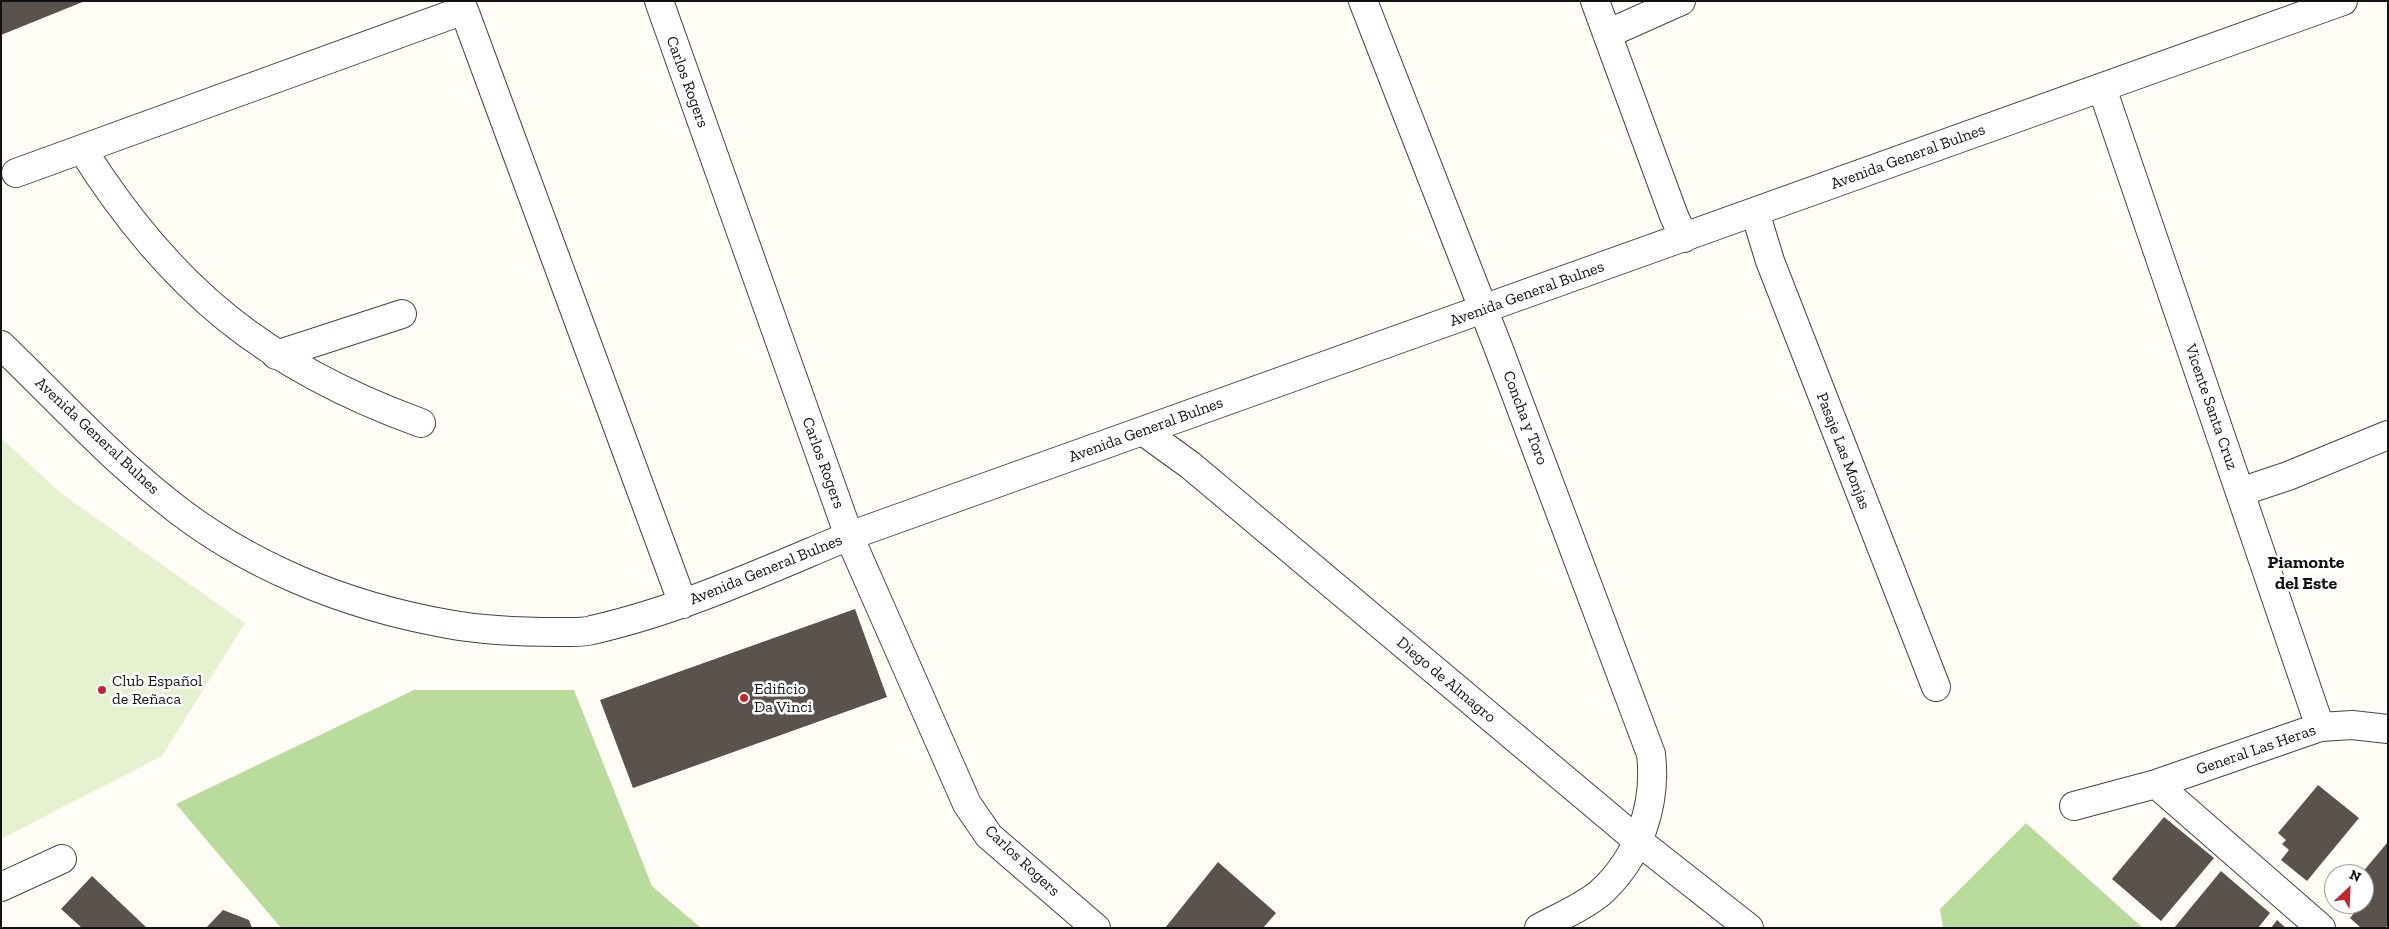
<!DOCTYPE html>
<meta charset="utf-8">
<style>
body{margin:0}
#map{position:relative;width:2389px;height:929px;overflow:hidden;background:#fffdf5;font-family:"Zilla Slab",serif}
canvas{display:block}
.frame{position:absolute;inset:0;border:2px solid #111;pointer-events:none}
.north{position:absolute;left:2324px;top:864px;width:50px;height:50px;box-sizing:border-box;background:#fff;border:1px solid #a0a0a0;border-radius:50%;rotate:25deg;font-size:14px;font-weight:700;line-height:20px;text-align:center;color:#111}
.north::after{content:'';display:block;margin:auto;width:18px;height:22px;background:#c4262e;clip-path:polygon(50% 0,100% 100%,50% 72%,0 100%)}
</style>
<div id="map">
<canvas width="2389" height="929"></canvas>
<div class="frame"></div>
<div class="north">N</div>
</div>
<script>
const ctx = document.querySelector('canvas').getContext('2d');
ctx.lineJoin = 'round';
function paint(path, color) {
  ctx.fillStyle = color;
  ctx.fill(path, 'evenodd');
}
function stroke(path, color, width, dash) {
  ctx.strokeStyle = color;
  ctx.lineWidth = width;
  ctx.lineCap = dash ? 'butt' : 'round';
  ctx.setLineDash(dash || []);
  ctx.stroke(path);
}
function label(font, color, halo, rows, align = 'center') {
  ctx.font = font + ' "Zilla Slab",serif';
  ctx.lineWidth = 5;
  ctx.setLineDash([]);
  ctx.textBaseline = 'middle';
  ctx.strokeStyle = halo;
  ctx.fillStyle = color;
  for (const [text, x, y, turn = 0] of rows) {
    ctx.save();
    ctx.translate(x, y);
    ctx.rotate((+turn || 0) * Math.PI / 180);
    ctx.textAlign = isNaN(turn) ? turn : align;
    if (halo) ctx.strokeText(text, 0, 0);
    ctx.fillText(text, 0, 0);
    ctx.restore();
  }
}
paint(new Path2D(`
 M414,690H574L652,886L701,928H281L176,804Z
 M2026,823L2143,928H1943L1940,909Z`), '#b9dc9c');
paint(new Path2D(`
 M1,438L62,494L245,623L162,756L1,839Z`), '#e6f2cf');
paint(new Path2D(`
 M1,1H85L1,35Z
 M855,609L887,697L633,788L600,700Z
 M2318,785L2359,818L2307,881L2281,860L2289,850L2282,844L2286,840L2278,833Z
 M2164,817L2214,858L2161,921L2112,879Z
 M2387,843L2388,924L2385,928H2361L2350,918L2358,908L2352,904H2364V874H2361Z
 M1218,862L1276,913L1263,928H1165Z
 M2221,871L2270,913L2258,928H2174Z
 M92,876L147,928H82L61,909Z
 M223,910L249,920L252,928H206Z
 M2277,920L2286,928H2271Z`), '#5a524d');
const minor = new Path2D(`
 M659,1L849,536L967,804L989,836L1096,928
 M1363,1L1500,352L1651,754C1657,805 1639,858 1600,893C1582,908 1559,917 1539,928
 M1595,1L1674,216L1684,238
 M1607,34L1681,1
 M2102,88L2320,727
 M82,149C170,289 266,367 421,423
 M16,173L464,10L683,604
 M1755,212L1770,261L1936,687
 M1,345C55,397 106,453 165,500C246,566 346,606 448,624C485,631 522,632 559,632C569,632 582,633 592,630C681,610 765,571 849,536L2343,1
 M276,355L402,314
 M1143,431L1190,465L1637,840L1749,928
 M2240,492L2288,476L2388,435
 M2156,784L2321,928
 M2074,806L2156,784L2320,727L2352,725L2388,729
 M1,887L62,859`);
stroke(minor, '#444', 30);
stroke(minor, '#fff', 28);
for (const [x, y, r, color] of [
 [102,690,5,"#c4262e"],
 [744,698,5,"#c4262e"]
]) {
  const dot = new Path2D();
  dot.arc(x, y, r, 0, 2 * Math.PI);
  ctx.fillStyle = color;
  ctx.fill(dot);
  stroke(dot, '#fff', 2);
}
label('16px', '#111', '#fff', [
 ["Carlos Rogers",687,82,70],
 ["Avenida General Bulnes",1908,157,-20],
 ["Avenida General Bulnes",1527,294,-20],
 ["Vicente Santa Cruz",2211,407,71],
 ["Concha y Toro",1525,418,69],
 ["Avenida General Bulnes",1146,430,-20],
 ["Avenida General Bulnes",97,436,43],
 ["Pasaje Las Monjas",1843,451,69],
 ["Carlos Rogers",823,463,70],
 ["Avenida General Bulnes",766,570,-22],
 ["Diego de Almagro",1446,680,40],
 ["General Las Heras",2256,750,-19],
 ["Carlos Rogers",1022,861,43]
]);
label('16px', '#111', '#fff', [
 ["Club Español",112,681],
 ["de Reñaca",112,699],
 ["Edificio",754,689],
 ["Da Vinci",754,707]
], 'left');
label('bold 18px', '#111', '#fff', [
 ["Piamonte",2306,563],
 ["del Este",2306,584]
]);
</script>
